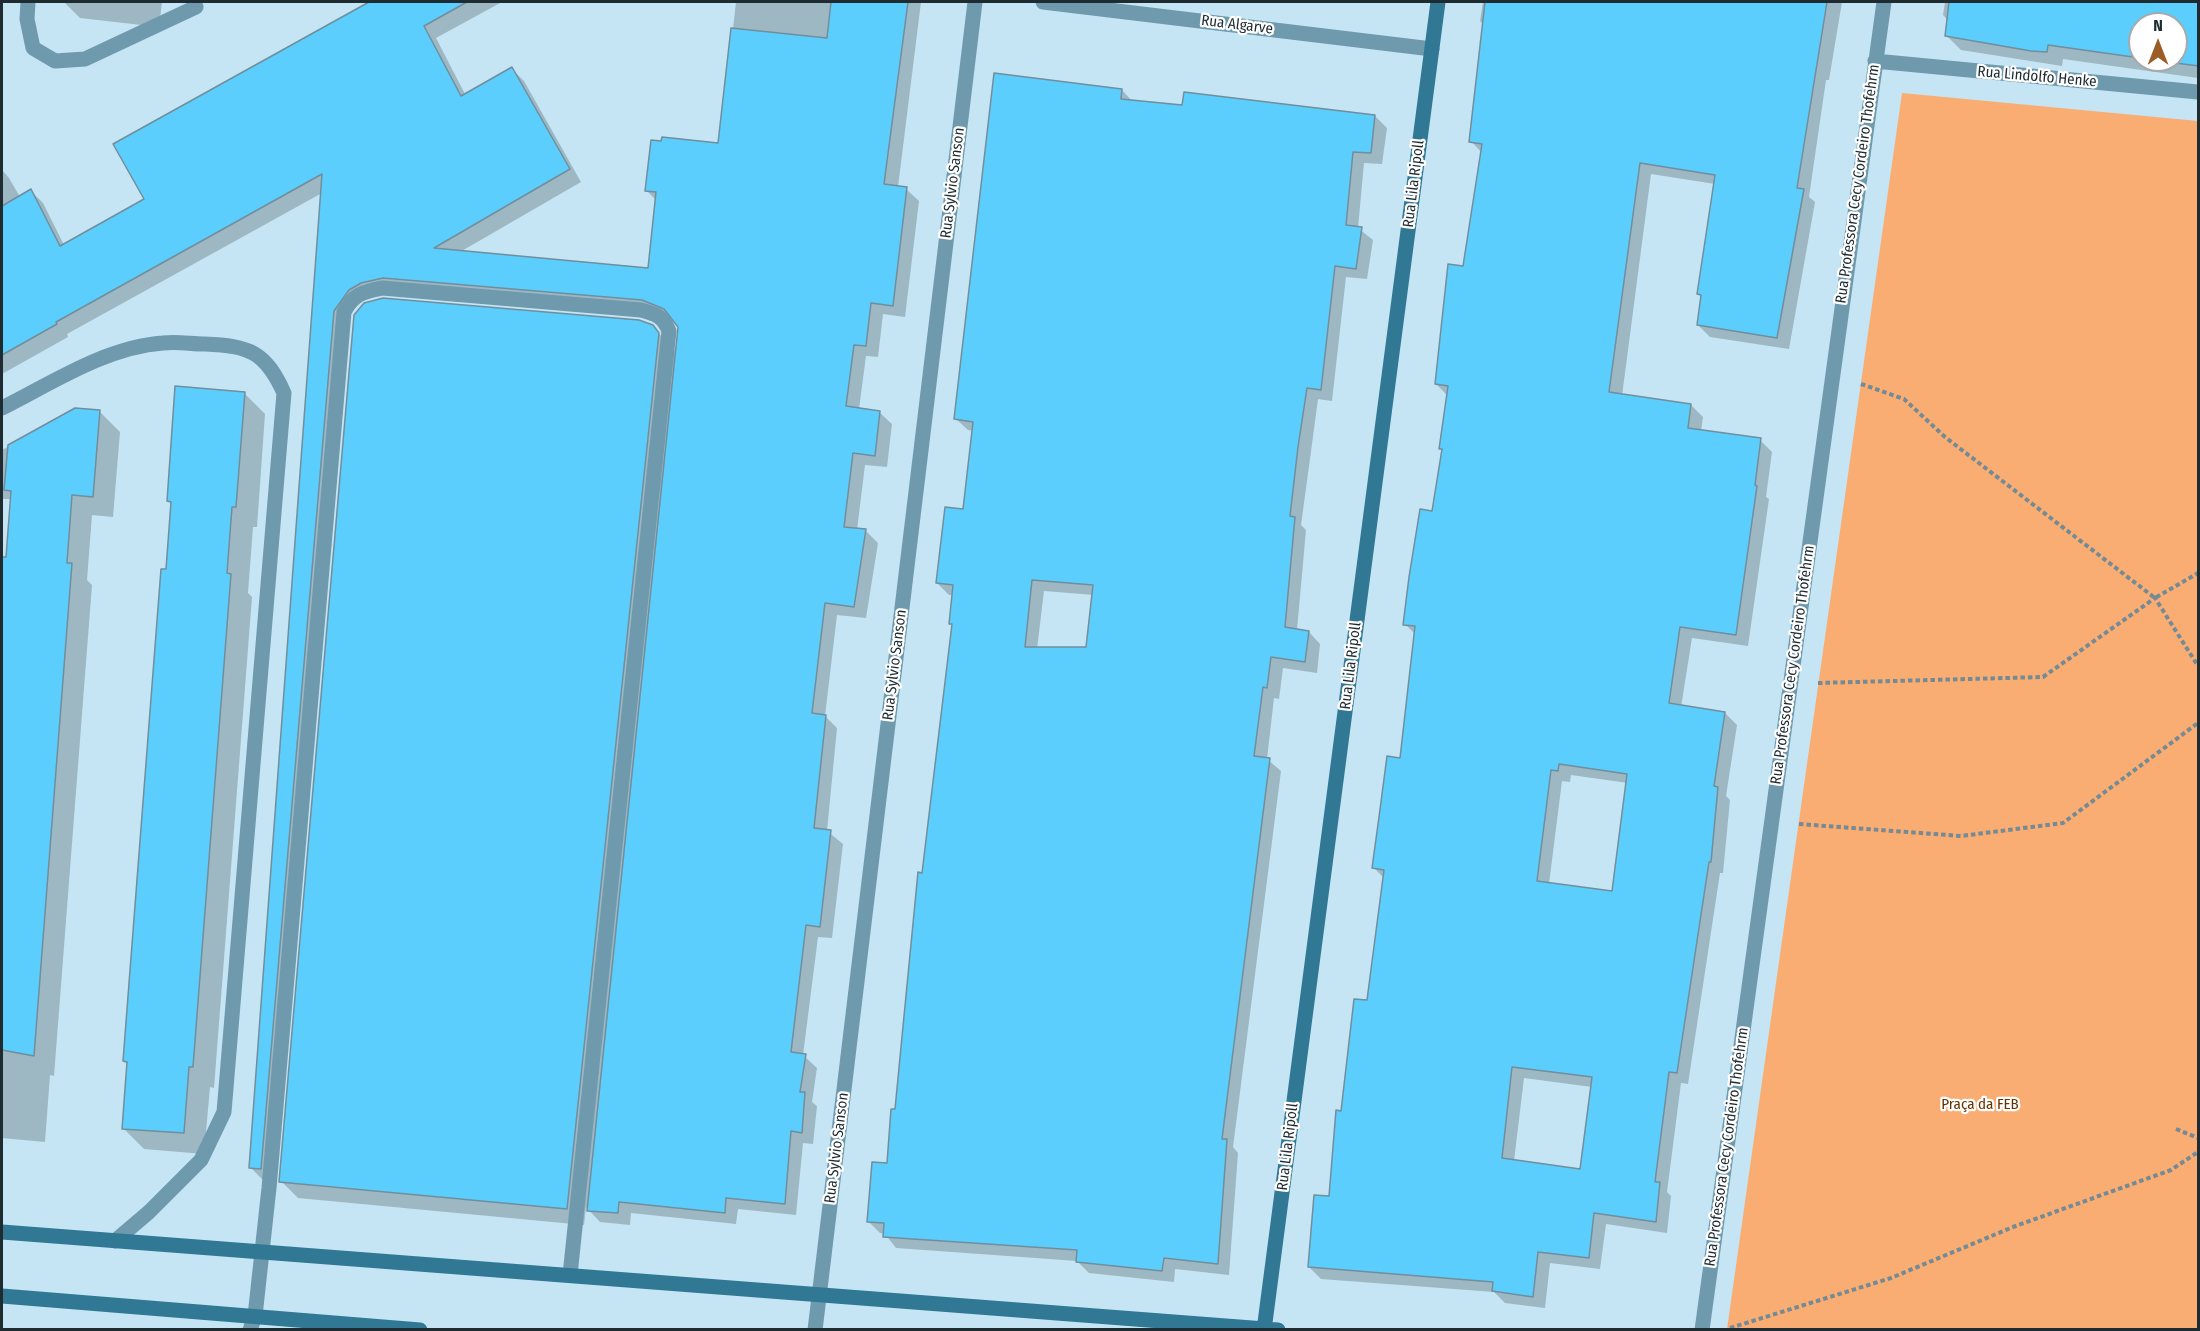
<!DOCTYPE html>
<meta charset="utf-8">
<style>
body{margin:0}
#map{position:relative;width:2200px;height:1331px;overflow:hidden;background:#c5e5f4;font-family:"Fira Sans Condensed",sans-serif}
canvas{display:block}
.frame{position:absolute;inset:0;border:3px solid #1e2b30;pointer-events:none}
.north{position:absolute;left:2128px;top:12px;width:60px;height:60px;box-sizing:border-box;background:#fff;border:2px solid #a5aaac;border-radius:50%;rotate:0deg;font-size:16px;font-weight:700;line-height:24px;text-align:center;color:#1e2b30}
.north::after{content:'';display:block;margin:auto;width:21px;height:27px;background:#9c5c25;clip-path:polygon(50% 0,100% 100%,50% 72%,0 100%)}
</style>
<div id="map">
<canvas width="2200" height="1331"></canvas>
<div class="frame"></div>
<div class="north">N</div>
</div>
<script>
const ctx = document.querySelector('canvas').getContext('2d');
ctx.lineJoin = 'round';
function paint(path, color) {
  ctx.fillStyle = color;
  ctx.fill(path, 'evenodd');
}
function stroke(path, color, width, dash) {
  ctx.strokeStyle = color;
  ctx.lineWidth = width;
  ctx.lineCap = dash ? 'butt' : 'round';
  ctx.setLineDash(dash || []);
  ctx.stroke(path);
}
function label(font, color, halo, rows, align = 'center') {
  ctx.font = font + ' "Fira Sans Condensed",sans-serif';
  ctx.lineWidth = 4.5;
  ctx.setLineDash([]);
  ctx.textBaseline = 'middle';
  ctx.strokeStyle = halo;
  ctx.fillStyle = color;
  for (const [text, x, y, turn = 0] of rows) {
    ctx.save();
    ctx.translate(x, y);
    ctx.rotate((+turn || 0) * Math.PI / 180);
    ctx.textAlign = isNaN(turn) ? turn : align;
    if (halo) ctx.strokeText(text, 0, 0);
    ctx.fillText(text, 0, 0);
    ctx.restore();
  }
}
paint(new Path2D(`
 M1902,93L2198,121V1329H1727Z`), '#faad72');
paint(new Path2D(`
 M64,2H162L159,27L80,18Z
 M369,2H502L436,38L466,96L512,69L524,81L581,182L460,252L649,270L656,200L647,191L720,144L736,2H921L898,187L906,189L919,201L905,317L883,314L878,357L866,356L859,409L879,412L892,424L887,467L865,465L857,530H865L878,543L866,618L837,615L825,716L837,728L827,831L843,844L832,938L818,937L803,1055L817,1068L812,1102L817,1106L813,1144L803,1143L796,1215L738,1209L736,1224L631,1213L630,1225L600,1222L586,1207L584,1225L298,1198L281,1181L652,326L678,354L680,332L673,318L655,312L396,290L366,298L356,307L347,320L263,1180L251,1168L322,193L67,334L68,337L2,374V170L9,178L20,197L31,191L43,203L64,245L146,199L115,145Z
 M1483,2H1842L1829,80H1826L1809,197L1815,202L1789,349L1710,337L1698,325L1702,297L1699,294L1715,184L1651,174L1622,396L1691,405L1703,417L1701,431L1760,440L1772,452L1766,497L1769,499L1748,646L1692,638L1681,707L1725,713L1737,725L1726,796L1730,800L1723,873H1720L1688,1084L1681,1083L1667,1192L1671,1196L1667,1233L1606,1224L1600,1269L1550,1263L1545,1308L1505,1303L1494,1292L1321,1279L1309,1267L1331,1198L1343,1113L1369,1002L1384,878L1374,868L1401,760L1416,635L1405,624L1434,512L1443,450L1448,396L1436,384L1464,268L1482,153L1471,141L1484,25L1480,21ZM1571,775L1628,783L1613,893L1549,884L1562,781L1570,782ZM1524,1078L1592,1087L1582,1171L1514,1161Z
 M1945,2H2198V78L2063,59L2062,66L1961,50L1946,35L1948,20L1943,15ZM2140,24H2176V60H2140Z
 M1122,90L1133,102L1375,116L1387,128L1382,164L1364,163L1358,228L1373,240L1367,279L1346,277L1332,401L1318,399L1310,459L1301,525L1306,530L1297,630L1309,632L1320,644L1317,673L1283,668L1279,699L1274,698L1267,759L1281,771L1233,1147L1238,1153L1229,1275L1175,1269L1174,1282L1089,1273L1077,1261L896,1248L885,1234L880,1233L869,1222L888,1164L896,1111L953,626L950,623L954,595H949L937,583L965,510L974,431L968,430L956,419ZM1044,591L1094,595L1088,649H1037Z
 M244,393L265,414L257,527H253L248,593L252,597L214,1088L210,1087L204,1154L144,1149L123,1128L128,1065L124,1061L173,505L168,501Z
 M76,410L99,411L120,432L113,517L92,515L87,580L92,585L54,1076L50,1075L45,1142L2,1138V577L3,559H7L12,499H2V450Z`), '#0003');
const building = new Path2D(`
 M369,2H467L424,26L461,96L512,67L570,169L434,248L648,268L656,192L645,191L651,140L661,141L662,137L718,143L731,28L827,38L831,2H908L884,184L907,187L893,306L871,303L866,346L854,345L846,406L880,411L875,456L853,453L844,527L866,529L854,607L825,603L812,713L826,715L814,828L831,830L820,927L806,925L791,1052L806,1054L800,1092H805L802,1133L791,1131L785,1204L726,1198L725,1213L619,1202L618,1213L587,1211L678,327L664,309L642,300L383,278L361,283L349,290L334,311L261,1169L249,1168L322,174L56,322L57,324L2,355V206L31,189L60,246L144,199L113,144Z
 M1485,2H1827L1797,188L1804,189L1777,338L1697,325L1701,295L1697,294L1715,175L1640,163L1609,392L1691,404L1688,428L1761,438L1755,485L1757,486L1736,635L1680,627L1669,703L1725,712L1714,786L1718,787L1711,862H1709L1677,1073L1669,1072L1655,1182H1660L1656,1222L1594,1213L1589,1258L1538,1252L1533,1297L1492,1291L1493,1282L1308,1267L1314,1195L1329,1196L1336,1110L1341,1111L1354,999L1367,1000L1384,870L1372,868L1379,817L1387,756L1400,758L1415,626L1403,625L1409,577L1420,509L1432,511L1442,449H1439L1448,386L1435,384L1448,264L1463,266L1482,144L1469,142ZM1559,764L1627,774L1612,891L1537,881L1551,770L1558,771ZM1512,1067L1592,1077L1580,1169L1502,1158Z
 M1949,2H2199V66L2152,60H2176V24H2140V58L2048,45L2047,52L2031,51L1945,36Z
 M994,73L1122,89L1121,99L1182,105L1184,92L1375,115L1371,153L1353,152L1346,225L1362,227L1356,269L1335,266L1321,390L1307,388L1298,447L1290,516L1295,517L1285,627L1309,631L1305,662L1271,657L1267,688L1263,687L1254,756L1270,758L1222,1139H1227L1218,1264L1164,1258L1162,1271L1076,1262L1077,1250L883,1237L884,1223L867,1222L872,1162L887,1163L891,1109H895L918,872L922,873L952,624H949L953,585L936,583L945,507L963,509L973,422L954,419ZM1032,580L1093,585L1086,647H1025Z
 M383,298L639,320L653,325L659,333L567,1209L279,1182L354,315L364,303Z
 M175,386L245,392L236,507H232L227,573L231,574L193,1067H189L184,1133L122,1129L127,1062L123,1061L161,569H166L171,502L167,501Z
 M75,408L100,410L93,497L72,495L67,563H72L34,1056L2,1050V557H6L11,491L4,490L8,445Z`);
paint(building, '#5bcefd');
stroke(building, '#708e9c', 1.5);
stroke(new Path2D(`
 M1861,384L1904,399L1945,437L2155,598L2198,573
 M1818,683L2043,677L2155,598L2198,666
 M1799,824L1961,836L2063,823L2198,723
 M2176,1129L2198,1138
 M1730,1328L1891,1278L2013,1227L2171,1170L2198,1152`), '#748a94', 4, [4.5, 3]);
stroke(new Path2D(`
 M28,2L27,19L33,48L55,61L85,59L196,7
 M1043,2L1432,49
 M1875,61L2198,92
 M2,408C52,383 106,347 163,343C177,341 191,344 205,344C249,346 265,351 284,393L224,1112L201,1160L149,1212L115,1241
 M250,1330L255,1316L269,1188L344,312C353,294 363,292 382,288L641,310C656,314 663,316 669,331L570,1275
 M815,1330L975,2
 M1702,1330L1884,2`), '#6f9aae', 15);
stroke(new Path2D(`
 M2,1232L1278,1330
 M2,1296L420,1330
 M1264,1330L1438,2`), '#317895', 15);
label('15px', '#1e2b30', '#fff', [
 ["Rua Algarve",1237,25,7],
 ["Rua Lindolfo Henke",2037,77,5],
 ["Rua Sylvio Sanson",953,183,-83],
 ["Rua Lila Ripoll",1414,184,-83],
 ["Rua Professora Cecy Cordeiro Thofehrm",1858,184,-82],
 ["Rua Sylvio Sanson",895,665,-83],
 ["Rua Professora Cecy Cordeiro Thofehrm",1793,665,-82],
 ["Rua Lila Ripoll",1351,666,-83],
 ["Rua Lila Ripoll",1288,1147,-83],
 ["Rua Professora Cecy Cordeiro Thofehrm",1727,1147,-82],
 ["Rua Sylvio Sanson",837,1148,-83]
]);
label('15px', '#653300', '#fff', [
 ["Praça da FEB",1980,1105]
]);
</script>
